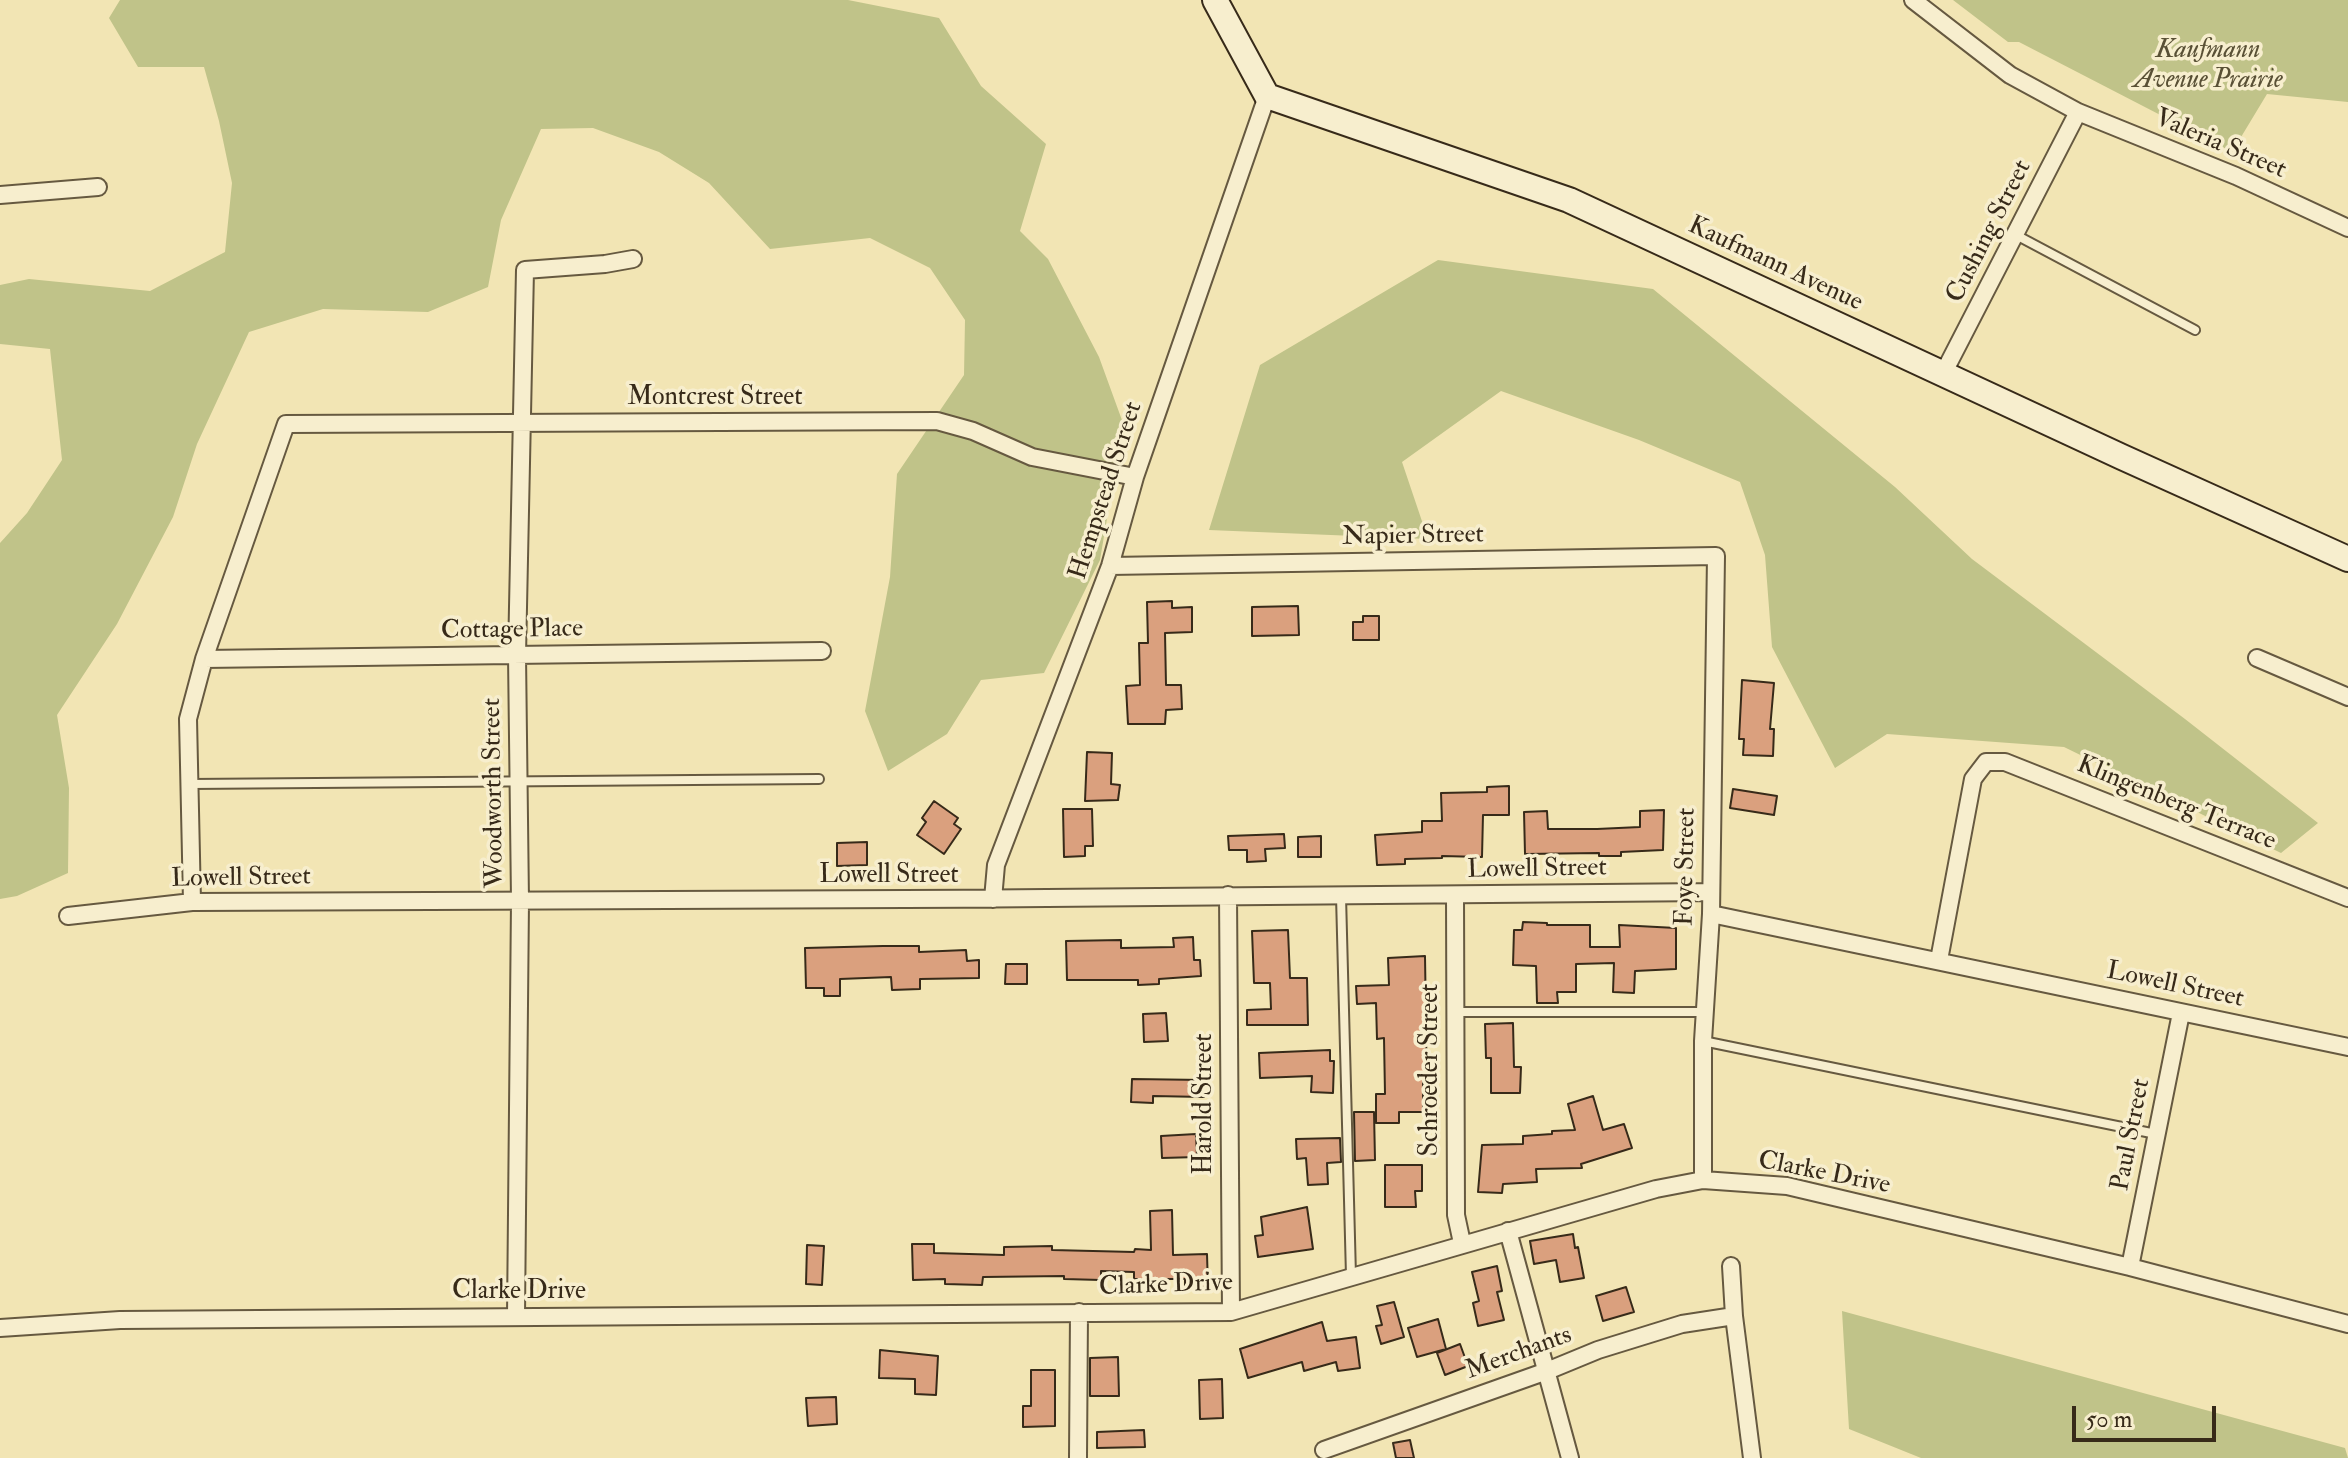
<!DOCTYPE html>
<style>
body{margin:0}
#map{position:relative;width:2348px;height:1458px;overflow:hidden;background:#f2e5b4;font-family:"IM FELL Double Pica",serif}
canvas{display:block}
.scale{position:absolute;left:2072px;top:1406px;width:144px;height:36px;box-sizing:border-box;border:4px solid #372a19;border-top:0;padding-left:10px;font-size:24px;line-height:28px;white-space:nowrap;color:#372a19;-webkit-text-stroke:6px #f7eece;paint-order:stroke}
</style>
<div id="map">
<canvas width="2348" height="1458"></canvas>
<div class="scale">50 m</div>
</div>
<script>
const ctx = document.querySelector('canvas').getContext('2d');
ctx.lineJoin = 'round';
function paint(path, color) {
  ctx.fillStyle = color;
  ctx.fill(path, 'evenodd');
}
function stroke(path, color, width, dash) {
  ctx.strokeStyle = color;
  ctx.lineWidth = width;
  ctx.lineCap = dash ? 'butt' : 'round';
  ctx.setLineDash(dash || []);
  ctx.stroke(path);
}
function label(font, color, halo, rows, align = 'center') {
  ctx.font = font + ' "IM FELL Double Pica",serif';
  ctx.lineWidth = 7;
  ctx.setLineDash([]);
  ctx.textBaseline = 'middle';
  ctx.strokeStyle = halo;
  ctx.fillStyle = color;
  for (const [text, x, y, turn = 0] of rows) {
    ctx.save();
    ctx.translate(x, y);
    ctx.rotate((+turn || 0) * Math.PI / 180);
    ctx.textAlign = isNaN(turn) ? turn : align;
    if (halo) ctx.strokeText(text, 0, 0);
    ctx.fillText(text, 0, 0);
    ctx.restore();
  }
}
paint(new Path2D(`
 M120,0H848L939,18L981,86L1046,144L1020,231L1048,259L1099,357L1123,423L1100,560L1044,673L981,680L947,734L888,771L865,711L890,577L897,474L964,375L965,320L930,268L870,238L770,249L709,183L659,152L593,128L541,129L501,220L488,287L428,312L323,309L249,332L197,444L173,517L117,624L57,715L69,788L68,873L17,896L0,899V543L27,513L62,460L50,349L0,344V285L29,279L150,291L225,252L232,183L219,121L204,67H138L109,18Z
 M1953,0H2348V102L2267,94L2232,152L2019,42H2008Z
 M1438,260L1653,289L1895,487L1972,559L2185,719L2318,823L2281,853L2064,747L1887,734L1835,768L1772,647L1765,555L1740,482L1639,440L1501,391L1402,462L1428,539L1209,530L1260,365Z
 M1842,1311L2345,1448L2348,1458H1921L1849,1429Z`), '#c0c389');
const building = new Path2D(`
 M1172,601V608L1192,607V632L1165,633L1166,685H1181L1182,709L1166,710L1165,724H1128L1126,686L1140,685L1139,643H1148L1147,602Z
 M1298,606L1299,635L1252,636V607Z
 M1363,616H1379V640H1353V622H1363Z
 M1742,680L1774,683L1770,729H1774L1773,756L1743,755L1744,739H1739Z
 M1087,752L1112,753L1111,784L1120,785L1118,800L1085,801Z
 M1509,786V815H1483L1482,857L1442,856V858L1405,859V864L1377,865L1375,835L1422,832V821H1442L1441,793L1487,792V787Z
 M1733,789L1777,796L1774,815L1730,808Z
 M934,801L958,818L954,824L961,829L944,854L917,835L926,822L922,818Z
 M1063,809H1092L1093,846H1085V856L1064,857Z
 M1664,810L1663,850L1621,852V856H1599V853L1525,854L1524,812L1547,811L1548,829H1597L1640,827V811Z
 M1284,834L1285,848L1265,849L1266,861L1247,862V850H1229L1228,836Z
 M1321,836V857H1298V837Z
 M867,842V865L837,866V843Z
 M1523,922L1547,923V925H1590V947H1620L1619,925L1676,928V969L1635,971L1634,993L1613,992L1614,963L1576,964V992H1557L1558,1003H1537L1536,966L1513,965L1514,930H1522Z
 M1288,930L1290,978H1307L1308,1025H1247V1010L1271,1009L1270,983H1254L1252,931Z
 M1193,937L1194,960H1200L1201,976L1159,979V984L1138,985V980H1067L1066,941L1121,940V948L1174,947L1173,938Z
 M883,946H919V952L966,950L967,961L979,960V978L920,979V989L892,990L891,977L840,979V996H824V988H806L805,948Z
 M1425,956L1426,1021H1428L1429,1037H1426L1427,1080L1423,1081V1112H1399V1123H1376V1094H1385L1384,1038L1377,1039L1376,1003L1357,1004L1356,986L1389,985L1388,958Z
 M1006,964H1027V984H1005Z
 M1166,1013L1168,1041L1144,1042L1143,1014Z
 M1513,1023L1514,1067H1521L1520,1093H1491V1058H1486L1485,1024Z
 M1330,1050V1061H1334L1333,1093L1311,1092L1312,1076L1260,1078L1259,1053Z
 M1132,1079L1204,1080V1097L1153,1096V1103L1131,1102Z
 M1593,1096L1603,1130L1624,1124L1632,1148L1581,1164L1582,1168L1536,1169L1537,1182L1503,1184L1502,1193L1478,1192L1482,1145L1523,1144V1136L1552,1134V1131L1575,1130L1568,1104Z
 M1354,1112H1374L1375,1160L1355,1161Z
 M1196,1134L1197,1157L1162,1158L1161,1136Z
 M1340,1138L1341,1162L1327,1163L1328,1184L1308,1185L1306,1158L1297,1159L1296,1139Z
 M1385,1165H1422V1191H1415L1416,1207H1385Z
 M1307,1207L1313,1249L1258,1257L1255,1236L1263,1235L1261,1217Z
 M1172,1210L1173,1255L1207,1254L1208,1287H1185V1279H1134V1272L1101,1271V1280L1064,1279V1276L983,1277L982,1285L945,1284V1279L913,1280L912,1244H934V1253L1004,1255V1247L1052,1246V1250L1134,1252L1135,1249L1151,1250L1150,1211Z
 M1573,1234L1575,1248L1578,1247L1584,1278L1560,1282L1556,1260L1534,1264L1530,1241Z
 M807,1245L824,1246L822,1285L806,1284Z
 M1497,1266L1502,1291L1497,1292L1504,1320L1478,1326L1473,1303L1479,1301L1472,1272Z
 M1626,1287L1634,1312L1603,1321L1596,1296Z
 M1394,1302L1404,1337L1381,1344L1376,1326L1382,1325L1377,1306Z
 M1438,1319L1446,1349L1417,1357L1408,1328Z
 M1322,1322L1327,1341L1356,1337L1360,1368L1338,1371L1336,1362L1304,1371L1302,1362L1248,1378L1240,1349Z
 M1460,1344L1468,1366L1445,1375L1437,1353Z
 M880,1350L938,1356L936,1395L915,1394V1379L879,1378Z
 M1118,1357L1119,1396H1090V1358Z
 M1031,1370H1055V1426L1023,1427V1406H1031Z
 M1222,1379L1223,1418L1200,1419L1199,1380Z
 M836,1397L837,1424L808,1426L806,1398Z
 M1144,1430L1145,1447L1097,1448V1432Z
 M1410,1440L1414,1458H1396L1393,1443Z`);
paint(building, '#daa07e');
stroke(building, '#372a19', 2);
const lane = new Path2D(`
 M2016,235L2195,330
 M190,784L819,779
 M1341,896L1351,1276
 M1456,1012H1704
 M1703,1041L2156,1134`);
const street = new Path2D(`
 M1913,0L2010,75L2078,112L2236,176L2348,228
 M0,195L98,187
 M1943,374L2078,112
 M1110,566L1716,556L1711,914L1703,1041V1180
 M2257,658L2348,697
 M204,659L822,651
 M1228,895L1231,1312
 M1455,895L1456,1215L1462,1243
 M993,899L996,865L1110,566L1135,477L1267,96
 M192,902L188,719L204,659L286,424L937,421L973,431L1032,457L1135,477
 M1711,914L2348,1047
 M68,916L192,902C698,901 1205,898 1711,892
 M1939,960L1973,779L1986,762H2005L2348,898
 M1508,1231L1570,1458
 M1731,1266L1734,1316L1752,1458
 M2130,1267L2181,1013
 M516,1316L520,901L517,655L525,270L605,264L633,259
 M0,1328L120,1320L1231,1312L1656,1189L1703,1180L1787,1186L2130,1267L2348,1324
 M1324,1450L1547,1371L1598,1350L1682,1324L1734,1316
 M1078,1457L1079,1312`);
const secondary = new Path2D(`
 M1215,0L1267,96L1569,200L2122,457L2348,559`);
stroke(lane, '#665940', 12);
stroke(street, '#665940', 20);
stroke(secondary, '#372a19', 28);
stroke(lane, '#f7eece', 8);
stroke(street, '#f7eece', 16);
stroke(secondary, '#f7eece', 24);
label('italic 26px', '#595035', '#f7eece', [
 ["Kaufmann",2208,51],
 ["Avenue Prairie",2208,81]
]);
label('26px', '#372a19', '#f7eece', [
 ["Valeria Street",2220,145,23],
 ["Cushing Street",1990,232,-63],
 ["Kaufmann Avenue",1775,265,25],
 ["Montcrest Street",715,398],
 ["Hempstead Street",1107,491,-72],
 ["Napier Street",1413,537,-1],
 ["Cottage Place",512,631,-1],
 ["Woodworth Street",495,793,-91],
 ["Klingenberg Terrace",2176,804,22],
 ["Foye Street",1687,867,-89],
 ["Lowell Street",1537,870,-1],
 ["Lowell Street",889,876],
 ["Lowell Street",241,879,-1],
 ["Lowell Street",2175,986,12],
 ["Schroeder Street",1431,1070,-90],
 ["Harold Street",1205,1104,-90],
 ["Paul Street",2132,1135,-79],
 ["Clarke Drive",1824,1174,11],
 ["Clarke Drive",1166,1286,-2],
 ["Clarke Drive",519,1292],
 ["Merchants",1519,1354,-20]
]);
</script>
